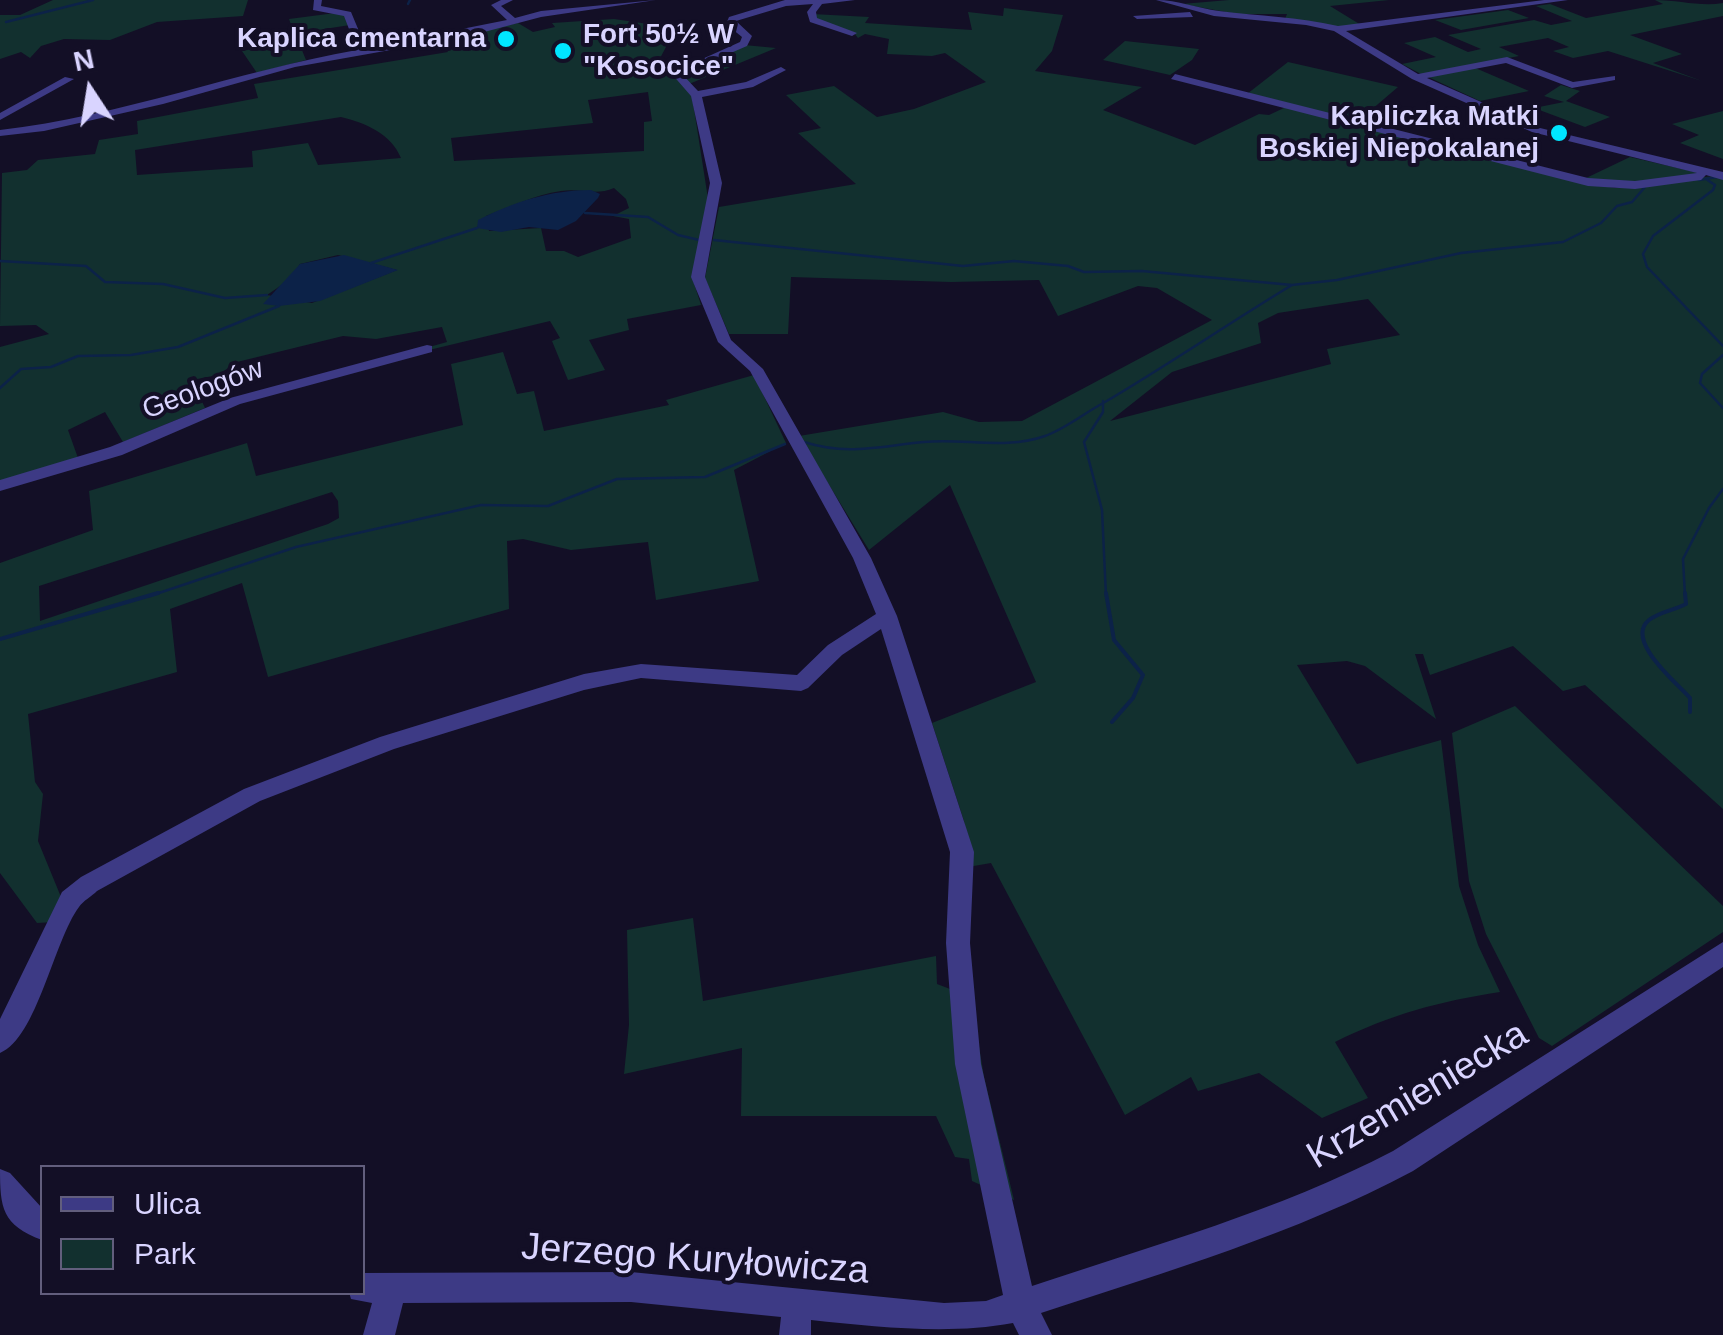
<!DOCTYPE html>
<meta charset="utf-8">
<style>
body{margin:0}
#map{position:relative;width:1723px;height:1335px;overflow:hidden;background:#130f26;font-family:Arial,sans-serif}
canvas{display:block}
.legend{position:absolute;left:40px;top:1165px;width:325px;height:130px;box-sizing:border-box;background:#130f26;border:2px solid #625e7d;margin:0;padding:12px 18px;list-style:none;font-size:30px;color:#d9d4ff}
.legend li{display:flex;align-items:center;gap:20px;height:50px}
.legend b{width:50px;border:2px solid #625e7d}
.north{position:absolute;left:40px;top:40px;width:100px;height:100px;-webkit-text-stroke:8px #130f26;paint-order:stroke;rotate:348deg;font-size:28px;font-weight:700;line-height:40px;text-align:center;color:#d9d4ff}
.north::after{content:'';display:block;margin:auto;width:35px;height:45px;background:#d9d4ff;clip-path:polygon(50% 0,100% 100%,50% 72%,0 100%)}
</style>
<div id="map">
<canvas width="1723" height="1335"></canvas>
<ul class="legend">
<li><b style="height:12px;background:#3d3a85"></b>Ulica</li>
<li><b style="height:28px;background:#12302f"></b>Park</li>
</ul>
<div class="north">N</div>
</div>
<script>
const ctx = document.querySelector('canvas').getContext('2d');
ctx.lineJoin = 'round';
function paint(path, color) {
  ctx.fillStyle = color;
  ctx.fill(path, 'evenodd');
}
function stroke(path, color, width, dash) {
  ctx.strokeStyle = color;
  ctx.lineWidth = width;
  ctx.lineCap = dash ? 'butt' : 'round';
  ctx.setLineDash(dash || []);
  ctx.stroke(path);
}
function label(font, color, halo, rows, align = 'center') {
  ctx.font = font + ' Arial,sans-serif';
  ctx.lineWidth = 8;
  ctx.setLineDash([]);
  ctx.textBaseline = 'middle';
  ctx.strokeStyle = halo;
  ctx.fillStyle = color;
  for (const [text, x, y, turn = 0] of rows) {
    ctx.save();
    ctx.translate(x, y);
    ctx.rotate((+turn || 0) * Math.PI / 180);
    ctx.textAlign = isNaN(turn) ? turn : align;
    if (halo) ctx.strokeText(text, 0, 0);
    ctx.fillText(text, 0, 0);
    ctx.restore();
  }
}
paint(new Path2D(`
 M53,0H248L243,16L157,22L110,40L64,39L41,46L30,58L21,52L0,59V15H20Z
 M1229,0H1389L1330,6L1361,25L1336,28L1285,19L1287,14H1237L1182,4Z
 M1655,0C1678,0 1701,7 1723,3V16L1630,35L1682,54L1653,63L1702,81L1608,51L1573,58L1553,51L1569,47L1548,38L1499,47L1519,56L1430,73L1421,74L1402,64L1436,57L1404,43L1435,37L1468,52L1481,49L1448,35L1534,20L1551,25L1572,21L1536,6L1550,4L1586,18L1663,4Z
 M1004,8L1063,15L1052,51L1035,71L1142,87L1103,110L1195,145L1259,114L1269,115L1286,107L1587,183L1615,188L1713,176L1723,178V809L1585,685L1563,691L1513,646L1430,675L1423,654H1415L1436,719L1365,666L1347,661L1297,665L1357,764L1441,740L1459,886L1478,945L1500,992C1440,1001 1389,1015 1335,1042L1368,1098L1322,1118L1259,1073L1198,1091L1191,1077L1125,1115L991,863L968,867L964,821L932,723L1036,682L950,485L869,550L799,436L943,412L979,422L1022,421L1212,320L1157,288L1138,286L1058,316L1039,280L951,282L791,277L788,334H729L705,278L719,207L856,184L798,133L821,128L786,95L834,86L877,117L914,109L986,82L945,53L932,56L887,54L889,39L865,34L858,38L854,33L814,20L812,14L869,17L865,23L972,30L968,12L1003,16ZM1368,299L1400,335L1327,349L1331,364L1110,421L1172,372L1261,343L1258,323L1278,313Z
 M1508,10L1529,18L1461,30L1435,20Z
 M343,12L350,25L318,30L319,35L297,38L306,60L257,73L242,51L258,48L257,42L295,36L289,19Z
 M614,19L676,28L657,64L676,70L672,73L692,96L709,205L693,280L701,305L627,319L629,330L589,340L605,370L568,380L552,341L560,338L550,321L429,350V347L447,342L442,327L376,339L343,336L237,362L218,375L192,380L205,408L123,442L105,412L68,430L78,458L0,485V347L49,334L36,325L0,326L2,173L27,170L38,160L95,154L99,140L138,134L137,121L258,98L254,84L448,52L440,39L518,23L533,32L555,27L552,23ZM648,92L652,121L644,122V151L454,161L451,138L593,123L588,100ZM341,117C366,123 391,134 401,158L318,165L308,143L252,151L253,167L137,175L135,150ZM614,188L626,199L629,208L613,216L629,219L631,238L578,257L564,251H546L541,228L489,231L486,216C511,207 534,195 561,191C581,188 596,196 614,188ZM338,255L397,270L312,303L267,295L289,280L300,264Z
 M1125,41L1199,49L1192,60L1170,75L1103,60Z
 M744,45L776,48L689,84L678,73Z
 M1288,62L1398,87L1357,122L1247,94Z
 M1473,67L1529,91L1480,101L1426,76Z
 M1561,85L1580,91L1566,101L1610,117L1585,127L1534,108L1564,102L1544,96Z
 M1723,111V159L1680,143L1699,135L1672,124Z
 M1630,157L1704,174L1656,183L1584,179Z
 M503,352L517,394L534,391L544,431L669,405L666,400L754,375L786,443L734,470L759,581L656,600L648,542L571,550L523,539L507,541L509,609L268,677L242,583L170,609L177,672L28,714L35,782L43,794L38,841L61,897L54,922L37,923L0,873V563L93,530L89,491L247,443L256,476L463,425L451,364ZM332,492L338,501L339,518L328,524L40,621L39,586Z
 M1515,706L1723,906V932L1552,1046L1539,1038L1486,934L1469,881L1452,733Z
 M693,918L703,1001L936,956L937,984L971,997L984,1077L1014,1200L972,1181L969,1159L955,1157L936,1116H741L742,1048L624,1074L629,1025L627,930Z`), '#12302f');
paint(new Path2D(`
 M591,190L600,194L598,198L576,221L558,230L529,227L501,232L477,228L478,220C514,202 550,190 591,190Z
 M344,255L398,270L320,301L279,306L263,304L300,264Z`), '#0c2248');
stroke(new Path2D(`
 M408,4L410,0
 M6,22L93,0
 M1706,179L1715,185L1713,190L1653,236L1643,254L1647,267L1723,346
 M1699,180L1723,176
 M585,213L648,217L678,235L699,240
 M714,240L963,266L1014,261L1068,266L1084,272L1142,271L1292,285L1337,280L1461,253L1563,242L1601,223L1617,206L1632,202L1645,187
 M0,261L86,266L105,282L163,284L225,298L267,295
 M371,263L477,228
 M1723,355L1702,374L1700,383L1723,408
 M0,388L21,369L51,367L78,356L131,355L178,347L279,306
 M1103,401V412L1084,442L1102,510L1106,596
 M804,442C848,456 879,446 924,442C964,438 1006,450 1045,436C1065,429 1086,412 1105,402C1168,365 1229,323 1292,285
 M150,596L296,547L481,505L548,506L617,479L705,477L785,444
 M1685,596L1683,559L1709,508L1723,489`), '#0c2248', 2.5);
stroke(new Path2D(`
 M1106,593L1114,640L1143,675L1133,698L1112,722
 M1685,593L1686,604C1675,610 1659,612 1649,620C1624,640 1677,683 1690,698V712
 M0,639L158,593`), '#0c2248', 4);
paint(new Path2D(`
 M314,0H322L321,6L351,12L366,48L507,20L491,5L501,0H513L501,6L515,18L541,11L656,0L541,17L469,36L295,67L163,104L44,131L0,136V130C122,116 237,71 357,50L344,16L313,10Z
 M785,0H855L822,4L816,12L817,18L857,33L852,36L810,22L807,12L813,4L786,6L736,21L752,36L747,46L682,74L698,91L746,82L781,67L786,70L753,87L702,97L722,183L705,277L731,340L763,369L871,558L897,616L974,852L970,943L981,1064L1032,1286C1154,1245 1278,1211 1393,1151L1723,942V967L1413,1171C1295,1234 1168,1271 1041,1313L1052,1335H1019L1013,1323C949,1335 877,1327 811,1320V1335H779L781,1317L631,1302L403,1303L395,1335H363L372,1303L351,1299L349,1292H362V1273L631,1272L944,1303L986,1301L1003,1295L955,1064L946,943L950,852L881,629L842,655L808,688L801,691L641,678L584,690L394,749L260,801L97,891C92,896 83,901 79,907C54,940 37,1038 0,1053V1019L62,892L81,877L244,789L380,737L584,674L641,664L797,675L828,645L876,614L853,558L750,371L718,342L691,277L710,183L691,96L671,73L740,42L742,37L726,24L729,17Z
 M1156,0C1178,0 1197,8 1219,11C1259,16 1298,17 1338,26L1544,0H1568L1346,31L1418,74L1507,57L1573,82L1615,76V80L1572,88L1506,63L1427,78L1540,128L1723,172V180L1706,175L1701,180L1635,189L1588,186L1171,79L1175,74L1588,178L1635,181L1697,173L1532,132L1412,79L1334,31L1306,25L1214,16Z
 M1190,12L1193,17L1137,19L1133,16Z
 M65,77L74,79L0,120V113Z
 M427,345L432,346V352L240,404L122,455L0,491V480L110,447L230,398Z
 M0,1169L10,1173L42,1208V1240C2,1225 0,1208 0,1169Z`), '#3d3a85');
for (const [x, y, r, color] of [
 [506,39,10,"#00e5ff"],
 [563,51,10,"#00e5ff"],
 [1559,133,10,"#00e5ff"]
]) {
  const dot = new Path2D();
  dot.arc(x, y, r, 0, 2 * Math.PI);
  ctx.fillStyle = color;
  ctx.fill(dot);
  stroke(dot, '#130f26', 4);
}
label('bold 28px', '#d9d4ff', '#130f26', [
 ["Fort 50½ W",583,35,"left"],
 ["\"Kosocice\"",583,67,"left"],
 ["Kaplica cmentarna",486,39],
 ["Kapliczka Matki",1539,117],
 ["Boskiej Niepokalanej",1539,149]
], 'right');
label('28px', '#d9d4ff', '#130f26', [
 ["Geologów",203,390,-20]
]);
label('38px', '#d9d4ff', '#130f26', [
 ["Krzemieniecka",1418,1096,-31],
 ["Jerzego Kuryłowicza",695,1260,4]
]);
</script>
